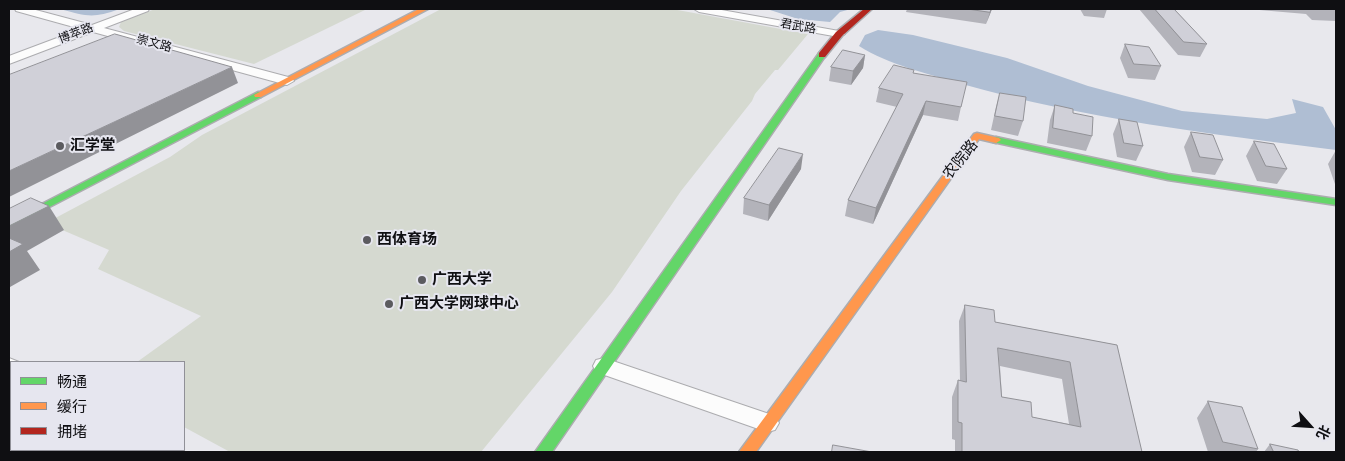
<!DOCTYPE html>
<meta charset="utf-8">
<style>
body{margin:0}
#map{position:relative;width:1345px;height:461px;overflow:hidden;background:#e8e8ed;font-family:Roboto,"Noto Sans SC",sans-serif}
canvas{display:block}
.frame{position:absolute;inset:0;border:10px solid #0f0f12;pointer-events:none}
.legend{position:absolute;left:10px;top:361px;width:175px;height:90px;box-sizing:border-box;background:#e6e6ef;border:1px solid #909097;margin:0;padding:6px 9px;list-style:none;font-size:15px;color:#0f0f12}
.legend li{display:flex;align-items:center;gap:10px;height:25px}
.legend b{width:25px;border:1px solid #909097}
.north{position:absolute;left:1285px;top:401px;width:50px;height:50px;-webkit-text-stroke:4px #e6e6ef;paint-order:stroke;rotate:116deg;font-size:14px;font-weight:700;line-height:20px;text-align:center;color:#0f0f12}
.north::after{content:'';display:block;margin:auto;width:18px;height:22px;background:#0f0f12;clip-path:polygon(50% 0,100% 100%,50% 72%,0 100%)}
</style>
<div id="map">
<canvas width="1345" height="461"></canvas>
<div class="frame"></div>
<ul class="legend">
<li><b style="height:6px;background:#63d668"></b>畅通</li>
<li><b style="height:6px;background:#ff974d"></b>缓行</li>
<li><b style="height:6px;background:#b3261e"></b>拥堵</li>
</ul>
<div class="north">北</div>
</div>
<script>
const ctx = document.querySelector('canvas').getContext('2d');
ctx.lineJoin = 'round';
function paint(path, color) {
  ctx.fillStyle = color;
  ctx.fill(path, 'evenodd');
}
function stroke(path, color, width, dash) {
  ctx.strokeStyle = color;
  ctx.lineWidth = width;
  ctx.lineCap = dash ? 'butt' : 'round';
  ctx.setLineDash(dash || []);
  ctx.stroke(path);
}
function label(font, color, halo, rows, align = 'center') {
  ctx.font = font + ' Roboto,"Noto Sans SC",sans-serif';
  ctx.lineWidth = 4;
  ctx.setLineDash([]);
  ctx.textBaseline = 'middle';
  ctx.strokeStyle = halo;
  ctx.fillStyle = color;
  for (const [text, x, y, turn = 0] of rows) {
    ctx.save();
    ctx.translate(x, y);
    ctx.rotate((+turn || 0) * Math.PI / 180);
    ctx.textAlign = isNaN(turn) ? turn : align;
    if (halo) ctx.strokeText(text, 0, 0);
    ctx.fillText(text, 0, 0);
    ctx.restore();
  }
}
paint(new Path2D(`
 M155,9H367L254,64L124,31L119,27L121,22Z
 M441,9H672L808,34L778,70H775L755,94L752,101L681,191L612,292L481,452H230L184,427V362H137L201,316L98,269L109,250L46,223L170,157L202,135Z`), '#d5d9d0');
paint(new Path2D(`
 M59,9H120C91,19 88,16 59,9Z
 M767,9H851L840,12L830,22L798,19Z
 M878,30L913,35L1007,58L1088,86L1182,111L1267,119L1296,113L1292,99L1323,107L1336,130V150C1211,134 1085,119 962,84C929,74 889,65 859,46L865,35Z`), '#afbed3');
const street = new Path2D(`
 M15,9H32L92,25L135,9H149L148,11L104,28L292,78L294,81L287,85L93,32L9,64V56L81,29L16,11Z
 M694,9H716L839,31L845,34L839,37L699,12Z
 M9,358L19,362H11V375L9,374Z
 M604,358L775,416L779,423L775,430L767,432L596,372L593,366L596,360Z
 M147,450H175L176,452H148Z`);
const fast = new Path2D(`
 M819,53L826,55L552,452H535Z
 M258,92L261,93V97L9,228V221Z
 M996,137L1168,174L1336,199V205L1168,180L993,142L991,140Z`);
const slow = new Path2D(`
 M419,9H428L261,97H255L254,95Z
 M977,133L999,138L1001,140L996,143L979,139L756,452H739L974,134Z`);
const jam = new Path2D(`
 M864,9H872L842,36L825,57H819V53L836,32Z`);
stroke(street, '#acacaf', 2);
stroke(fast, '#acacaf', 3);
stroke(slow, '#acacaf', 3);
stroke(jam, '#acacaf', 3);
paint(street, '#fcfcfc');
paint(fast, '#63d668');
paint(slow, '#ff974d');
paint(jam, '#b3261e');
paint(new Path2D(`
 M907,9H992L986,24L906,12Z
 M1080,9H1107L1104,18L1084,16Z
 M1139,9H1174L1207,44L1200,57L1178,55Z
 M1248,9H1336V21L1312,20L1306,14Z
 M1125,44L1161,66L1155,80L1128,78L1120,58Z
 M865,55L863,68L851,85L829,81L831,67Z
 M914,73L961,107L958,121L923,115L873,224L845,216L848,200L897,107L876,102L879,88Z
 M1000,93L1023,121L1018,136L991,130L996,107Z
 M1055,105L1073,113L1092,136L1086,151L1047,143L1050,120Z
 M1119,119L1143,146L1136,161L1117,157L1113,134Z
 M1191,132L1223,160L1215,175L1192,172L1184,147Z
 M1254,141L1287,169L1277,184L1257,181L1246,156Z
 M1336,150V187L1328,164Z
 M801,169L768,221L743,214L744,198Z
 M965,305L995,322L1117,345L1142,452H955V440L952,439V397L958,380L960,381L959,321ZM1000,366L1062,379L1069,424L1032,417L1002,397Z
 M1208,401L1258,449L1256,452H1208L1197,418Z
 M1270,444L1299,452H1264Z`), '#b3b3ba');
paint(new Path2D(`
 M991,9H992L986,24Z
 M865,55L863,68L851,85L853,71Z
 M232,67L238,83L9,197V171Z
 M926,101L923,115L873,224L876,208Z
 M803,154L801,169L768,221L769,205Z
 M49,206L64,230L27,251L40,270L10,287L9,286V226Z`), '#929297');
const building = new Path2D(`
 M968,9H991L990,12Z
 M1155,9H1174L1207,44L1184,42Z
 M115,34L232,67L9,171V75Z
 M1125,44L1149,47L1161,66L1134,64Z
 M843,50L865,55L853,71L831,67Z
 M894,65L914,70L913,73L967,82L961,107L926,101L876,208L848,200L903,94L879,88Z
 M1000,93L1026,97L1023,121L995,116Z
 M1055,105L1073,109V113L1093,117L1092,136L1053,128Z
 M1119,119L1137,122L1143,146L1124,143Z
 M1191,132L1213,135L1223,160L1200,157Z
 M1254,141L1274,144L1287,169L1266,166Z
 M779,148L803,154L769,205L744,198Z
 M31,198L49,206L9,226V209Z
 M9,238L23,244L9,252Z
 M965,305L994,310L995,322L1117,345L1142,452H962V423L958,422V380L966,382ZM998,348L1070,362L1081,427L1032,417L1031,402L1002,397Z
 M9,397L11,398V450H98L102,452H9Z
 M1208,401L1242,407L1258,449L1223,442Z
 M1270,444L1298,450L1299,452H1274Z
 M833,445L872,452H832Z`);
paint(building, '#d0d0d8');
stroke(building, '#929297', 1);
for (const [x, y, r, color] of [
 [60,146,5,"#5b5b5f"],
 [367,240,5,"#5b5b5f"],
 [422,280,5,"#5b5b5f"],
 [389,304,5,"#5b5b5f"]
]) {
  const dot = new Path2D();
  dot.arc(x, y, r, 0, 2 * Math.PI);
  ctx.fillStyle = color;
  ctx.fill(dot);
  stroke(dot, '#e6e6ef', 2);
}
label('12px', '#0f0f12', '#e6e6ef', [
 ["君武路",798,27,10],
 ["博萃路",76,34,-21],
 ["崇文路",154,44,15]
]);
label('bold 15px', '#0f0f12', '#e6e6ef', [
 ["汇学堂",70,146],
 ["西体育场",377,240],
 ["广西大学",432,280],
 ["广西大学网球中心",399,304]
], 'left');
label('15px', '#0f0f12', '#e6e6ef', [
 ["农院路",961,160,-51]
]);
</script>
